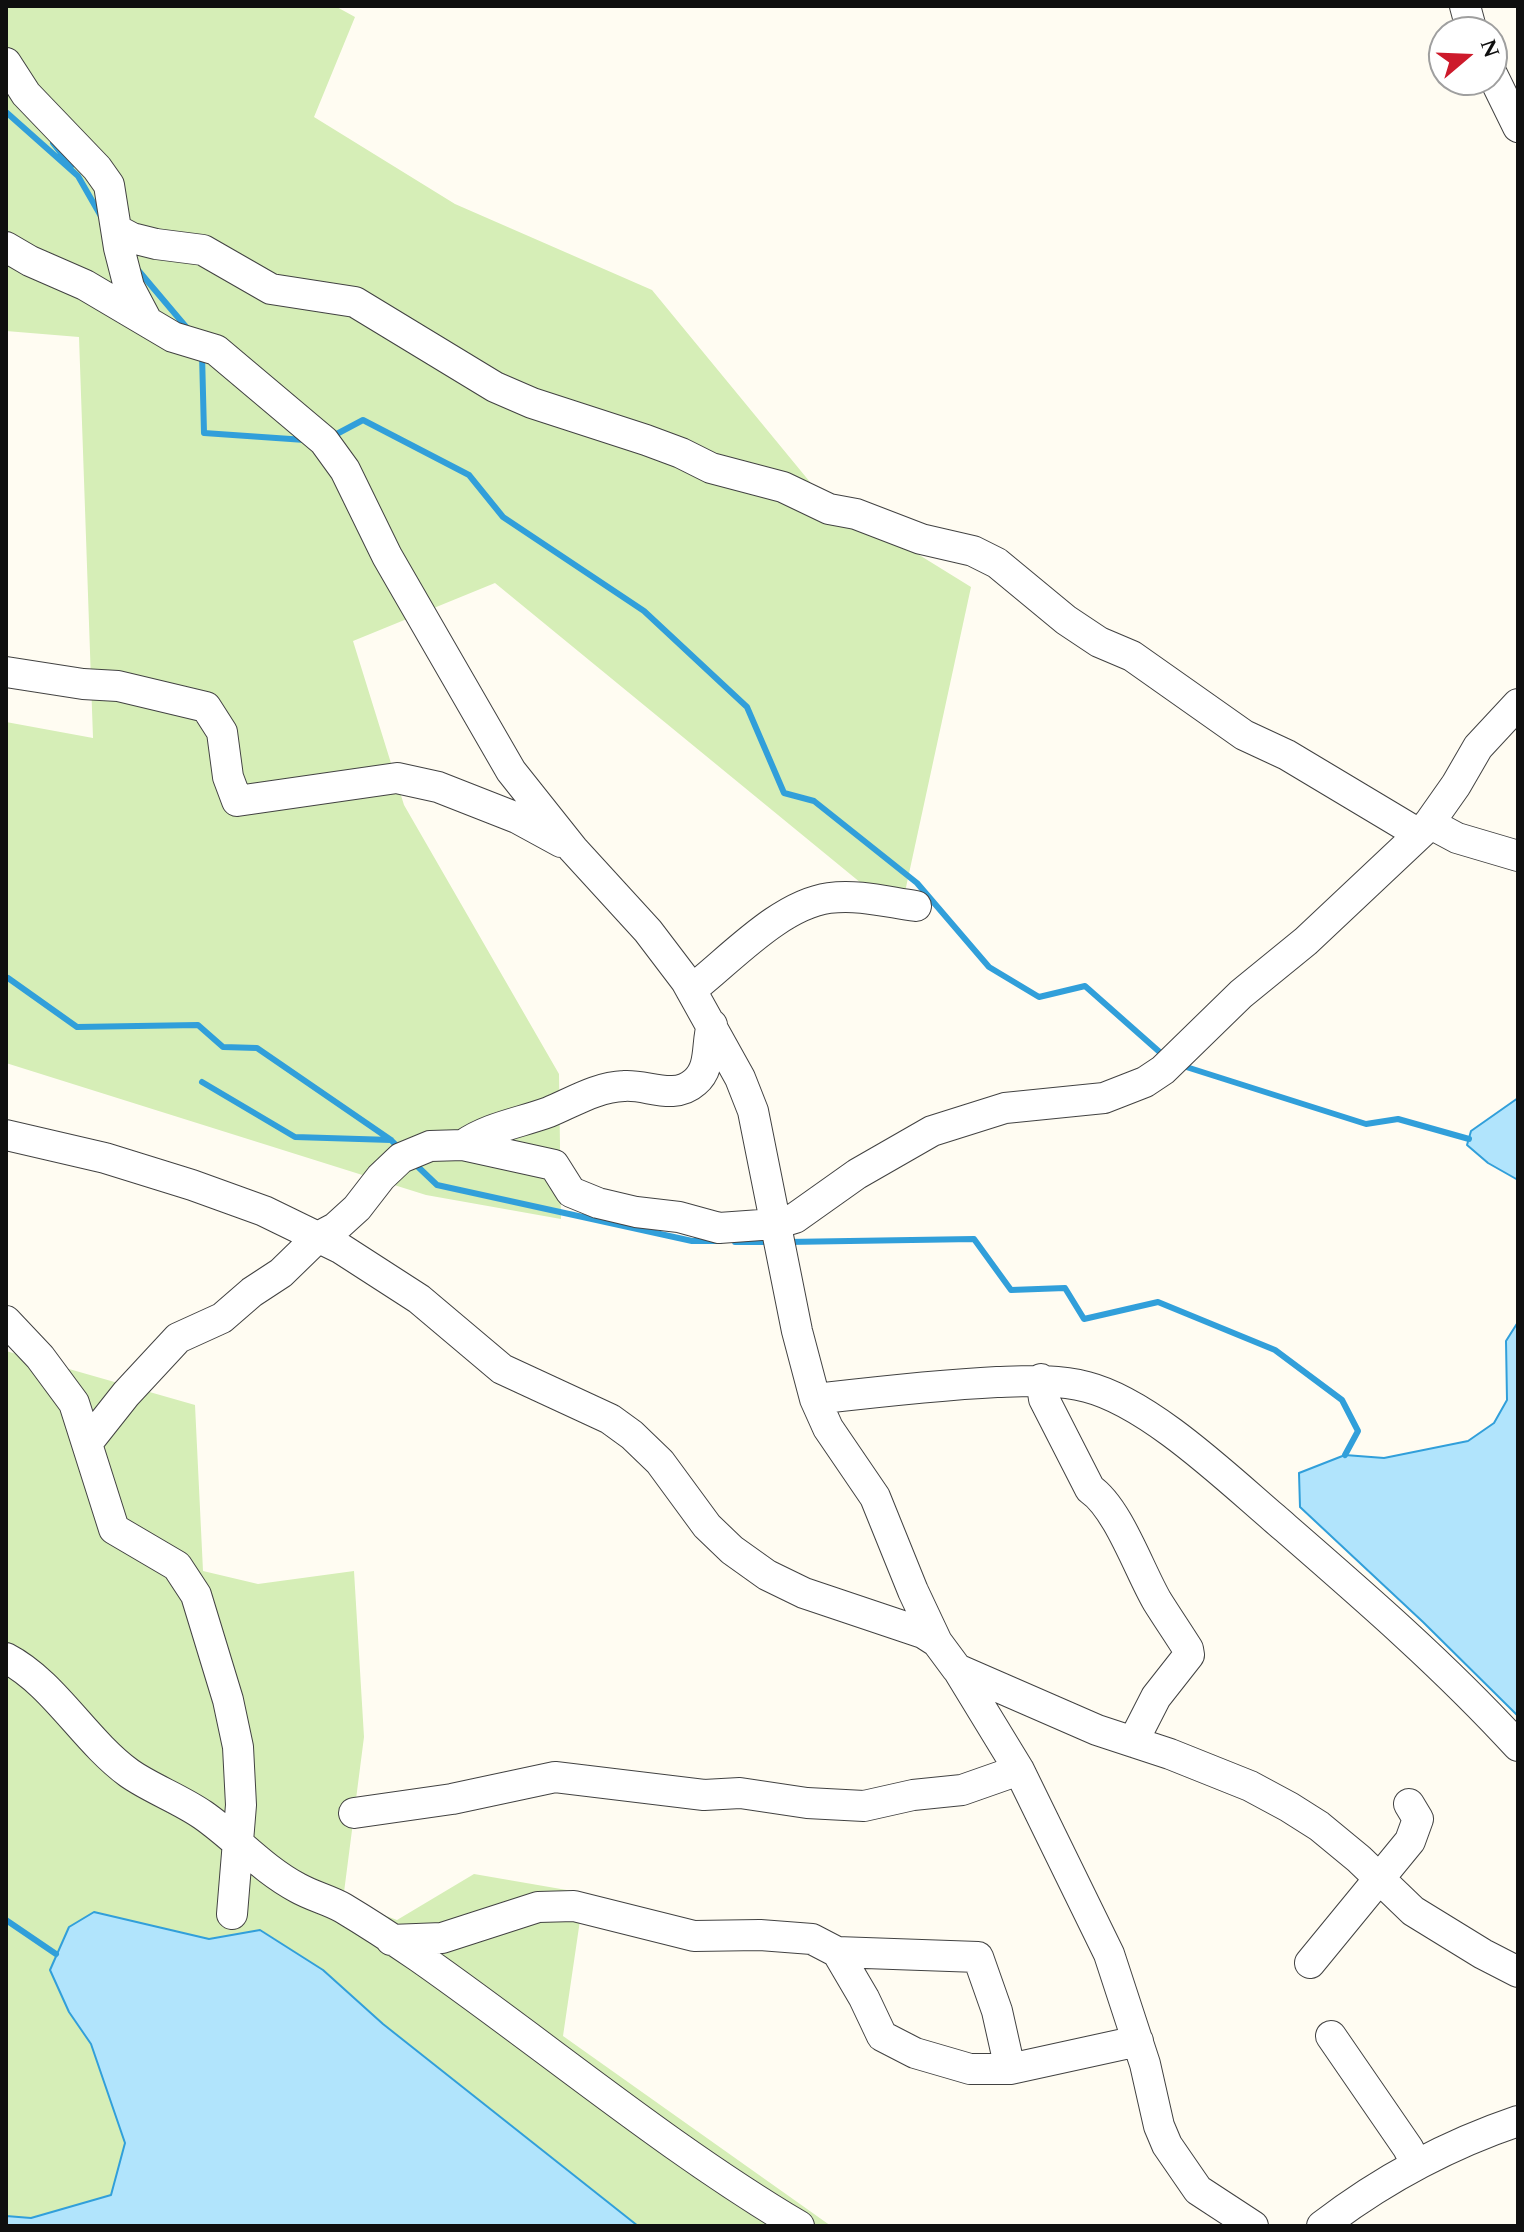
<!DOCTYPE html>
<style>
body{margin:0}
#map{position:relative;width:1524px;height:2232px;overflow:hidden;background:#fffcf2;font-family:Spectral,serif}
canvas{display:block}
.frame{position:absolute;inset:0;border:8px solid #0f0f0f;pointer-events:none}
.north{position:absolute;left:1428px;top:16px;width:80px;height:80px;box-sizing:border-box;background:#fff;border:2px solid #9f9f9f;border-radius:50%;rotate:71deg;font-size:22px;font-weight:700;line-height:32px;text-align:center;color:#0f0f0f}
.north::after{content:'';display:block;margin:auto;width:28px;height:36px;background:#cd1a2b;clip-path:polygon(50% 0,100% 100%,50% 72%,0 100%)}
</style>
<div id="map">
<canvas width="1524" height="2232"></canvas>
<div class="frame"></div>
<div class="north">N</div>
</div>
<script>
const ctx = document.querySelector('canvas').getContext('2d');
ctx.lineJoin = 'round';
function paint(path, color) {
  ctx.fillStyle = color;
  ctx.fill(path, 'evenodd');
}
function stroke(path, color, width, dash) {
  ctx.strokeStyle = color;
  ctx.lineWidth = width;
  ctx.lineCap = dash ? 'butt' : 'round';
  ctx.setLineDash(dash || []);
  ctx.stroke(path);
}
paint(new Path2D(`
 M6,6H335L355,17L314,117L455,204L652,290L819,493L971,587L900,915L495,583L353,641L404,805L559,1074L561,1219L426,1195L6,1063V722L93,738L79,337L6,331Z
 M6,1351L195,1405L203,1571L258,1584L354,1571L364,1737L343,1900L397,1920L474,1874L584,1893L563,2036L831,2226H638L383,2024L323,1970L261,1930L209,1939L95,1912L69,1927L50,1970L69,2012L91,2044L125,2143L111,2196L30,2218L6,2216Z`), '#d6eeb7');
const water = new Path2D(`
 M1518,1098V1180L1488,1163L1467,1145L1471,1131Z
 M1518,1322V1716L1423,1622L1300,1507L1299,1473L1345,1455L1384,1458L1468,1441L1494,1423L1507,1400L1506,1341Z
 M94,1912L209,1939L260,1930L323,1970L383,2024L638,2226H6V2216L31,2218L111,2195L125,2143L91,2044L69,2012L50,1970L69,1927Z`);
paint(water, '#b1e4fc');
stroke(water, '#319fda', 2);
stroke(new Path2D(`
 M6,112L78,176L102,218
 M53,143L71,166
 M138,270L187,328
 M202,354L204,433L305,440
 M331,437L363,420L469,475L503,517L644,611L747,707L784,793L814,801L917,883L989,967L1039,997L1085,986L1163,1055
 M8,978L77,1027L198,1025L223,1047L257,1048L391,1140L400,1149
 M1180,1065L1366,1124L1398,1119L1469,1139
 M202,1082L295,1137L391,1140
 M414,1163L437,1185L692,1241H720
 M735,1242H772
 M787,1242L974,1239L1011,1290L1065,1288L1084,1319L1158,1302L1275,1350L1342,1400L1358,1431L1345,1455
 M6,1920L56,1954`), '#319fda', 6);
const minor = new Path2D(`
 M1465,6L1472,32
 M6,63L26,94L97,168L109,185L119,248L129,287L147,321
 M1492,74L1518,127
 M117,230L132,238L156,244L203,250L271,289L355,302L495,387L532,403L646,440L681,453L711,468L783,487L829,509L856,514L921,539L973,551L997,563L1066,620L1099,642L1132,656L1244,735L1287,755L1419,834
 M6,247L30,261L85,285L173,337L216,350L324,441L345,470L387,556L511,771L573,849L648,931L686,981L740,1078L753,1111L797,1331L815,1399L828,1428L875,1497L913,1591L937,1642L957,1669L1097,1730L1170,1754L1250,1786L1289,1807L1319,1826L1359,1859L1413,1911L1483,1954L1518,1972
 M6,672L83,684L118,686L206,707L222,732L228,777L237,801L397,778L438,787L517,818L561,842
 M1429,823L1457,838L1518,856
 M691,990C730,960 779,905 829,898C858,894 887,902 916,906
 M6,1135L105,1158L192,1185L264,1211L340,1248L419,1299L502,1369L610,1419L632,1435L660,1462L707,1526L732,1550L767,1575L804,1593L923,1633L937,1642
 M463,1145C489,1127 519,1123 549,1112C573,1102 597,1087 624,1086C647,1084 674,1101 695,1082C712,1068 706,1043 712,1025
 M6,1321L40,1357L74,1403L114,1529L177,1566L196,1595L228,1700L238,1747L241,1805L232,1914
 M1041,1379L1044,1399L1090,1489C1118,1508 1139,1570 1157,1601C1167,1617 1178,1633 1188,1649L1189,1655L1156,1697L1133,1742
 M815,1399C876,1392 936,1385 997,1382C1028,1381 1056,1379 1087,1387C1149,1403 1225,1476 1274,1518C1358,1591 1443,1664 1518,1746
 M88,1442L126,1394L178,1338L222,1318L252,1292L281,1273L318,1237L335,1228L357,1208L381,1177L401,1158L430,1146L463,1145L554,1165L571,1192L598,1203L636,1212L679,1217L719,1228L775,1224L795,1218L857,1174L932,1131L1005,1108L1104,1098L1145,1082L1163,1070L1241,994L1306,941L1425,829L1456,785L1478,747L1518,704
 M6,1658C54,1683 84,1740 129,1773C150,1788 180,1799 203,1815C236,1838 262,1869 298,1888C312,1896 329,1900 343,1908C368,1923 394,1940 419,1957C546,2046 666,2147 799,2226
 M958,1670L1019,1770L1109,1954L1145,2064L1159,2126L1167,2145L1198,2190L1253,2226
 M354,1813L452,1799L555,1777L704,1795L740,1793L807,1803L864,1806L913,1795L962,1790L1019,1770
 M391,1940L442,1938L538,1907L574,1906L694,1936L760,1935L812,1939L837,1952L864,1998L882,2036L915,2053L970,2069H1010L1138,2041
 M837,1952L978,1957L997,2011L1010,2069
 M1310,1963L1410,1841L1418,1819L1409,1804
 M1331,2036L1408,2148L1416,2164
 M1322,2226C1382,2180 1447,2145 1518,2121`);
stroke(minor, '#424242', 32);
stroke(minor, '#fff', 30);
</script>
